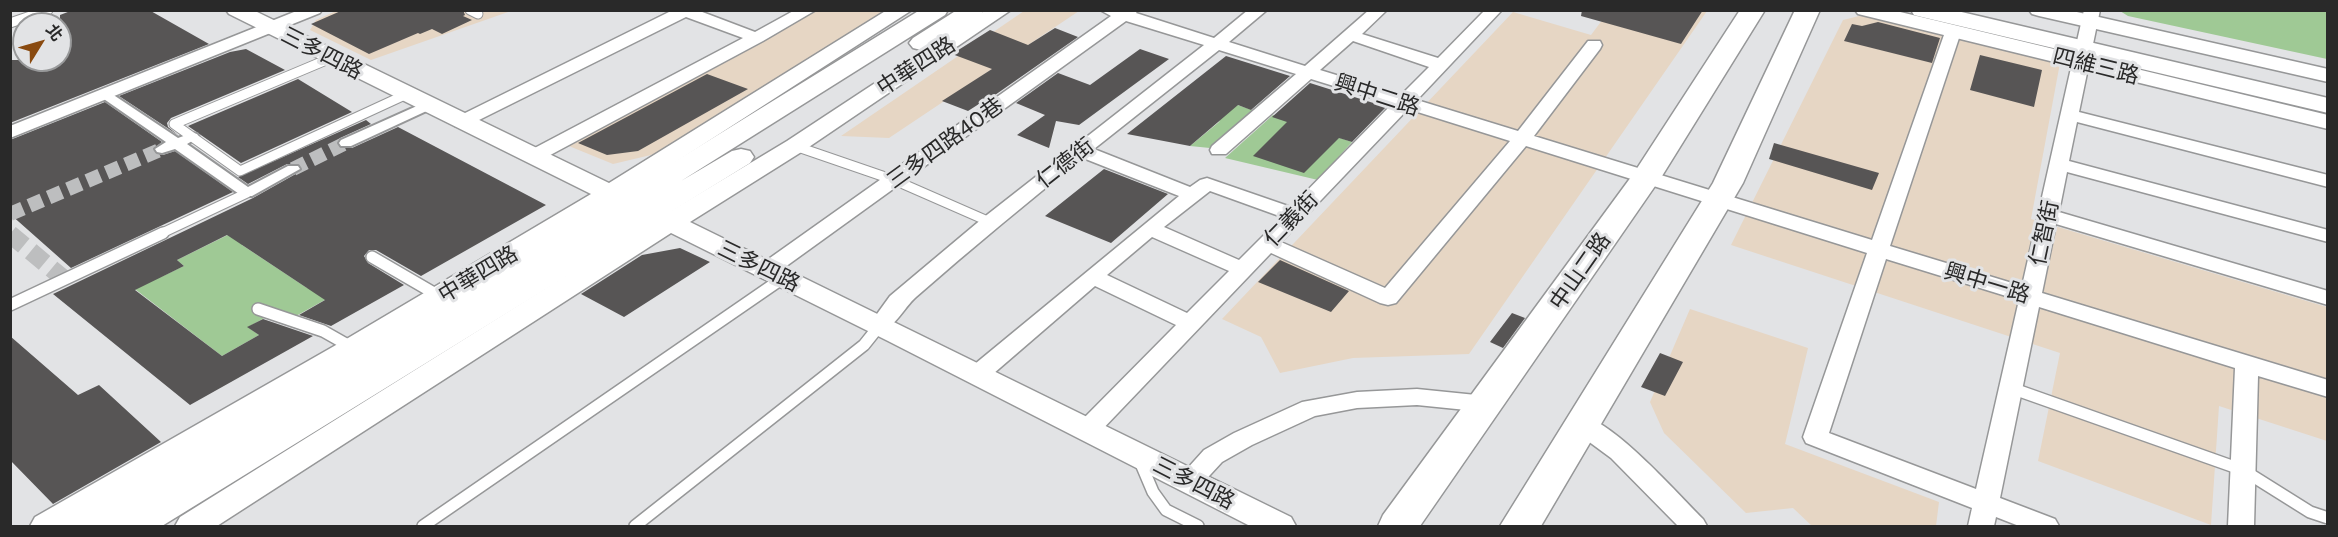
<!DOCTYPE html>
<meta charset="utf-8">
<style>
body{margin:0}
#map{position:relative;width:2338px;height:537px;overflow:hidden;background:#e2e3e5;font-family:Commissioner,"Noto Sans TC",sans-serif}
canvas{display:block}
.frame{position:absolute;inset:0;border:12px solid #292929;pointer-events:none}
.north{position:absolute;left:12px;top:12px;width:60px;height:60px;box-sizing:border-box;background:#e2e3e5;border:2px solid #98999a;border-radius:50%;rotate:53deg;font-size:16px;font-weight:700;line-height:24px;text-align:center;color:#292929}
.north::after{content:'';display:block;margin:auto;width:21px;height:27px;background:#894a10;clip-path:polygon(50% 0,100% 100%,50% 72%,0 100%)}
</style>
<div id="map">
<canvas width="2338" height="537"></canvas>
<div class="frame"></div>
<div class="north">北</div>
</div>
<script>
const ctx = document.querySelector('canvas').getContext('2d');
ctx.lineJoin = 'round';
function paint(path, color) {
  ctx.fillStyle = color;
  ctx.fill(path, 'evenodd');
}
function stroke(path, color, width, dash) {
  ctx.strokeStyle = color;
  ctx.lineWidth = width;
  ctx.lineCap = dash ? 'butt' : 'round';
  ctx.setLineDash(dash || []);
  ctx.stroke(path);
}
function label(font, color, halo, rows, align = 'center') {
  ctx.font = font + ' Commissioner,"Noto Sans TC",sans-serif';
  ctx.lineWidth = 6;
  ctx.setLineDash([]);
  ctx.textBaseline = 'middle';
  ctx.strokeStyle = halo;
  ctx.fillStyle = color;
  for (const [text, x, y, turn = 0] of rows) {
    ctx.save();
    ctx.translate(x, y);
    ctx.rotate((+turn || 0) * Math.PI / 180);
    ctx.textAlign = isNaN(turn) ? turn : align;
    if (halo) ctx.strokeText(text, 0, 0);
    ctx.fillText(text, 0, 0);
    ctx.restore();
  }
}
paint(new Path2D(`
 M336,11H511L371,60L310,30L316,20Z
 M816,11H890L655,154L613,164L564,144Z
 M1024,11H1079L889,138L841,136Z
 M1609,11H1707L1469,354L1353,358L1280,373L1261,337L1222,319L1513,12L1591,35Z
 M1863,15L2060,63L2031,219L2327,307V441L2219,406L2211,525L2038,461L2060,353L1731,245L1843,20Z
 M1690,309L1808,348L1785,444L1939,502L1936,526H1812L1793,508L1746,513L1664,433L1650,402Z`), '#e6d6c4');
paint(new Path2D(`
 M2120,11H2327V59L2128,16Z
 M1229,102L1255,111L1210,148L1190,146L1219,122Z
 M1273,115L1352,142L1318,180L1225,158Z
 M242,228V245L307,288L339,292L287,321L275,312L248,327L259,335L222,356L127,283L163,276L184,266L177,260Z`), '#9fc995');
paint(new Path2D(`
 M73,10H149L209,44L10,123V60H60V15Z
 M343,10H463L465,15L463,16L472,20L442,34L432,29L420,34L418,33L369,54L311,24Z
 M1582,10H1703L1681,44L1581,16Z
 M1878,22L1940,38L1932,63L1844,41L1852,24L1862,26Z
 M1055,28L1078,37L995,95H993L968,111L942,101L992,69L952,54L990,30L1028,45Z
 M246,49L285,70L171,118L167,123L168,127L178,135L119,96L230,52Z
 M1140,49L1169,59L1079,125L1056,121L1049,148L1017,135L1045,115L1016,103L1058,73L1090,85Z
 M1980,55L2042,70L2034,107L1970,90Z
 M1226,56L1290,76L1251,110L1238,105L1190,146L1127,134Z
 M707,74L748,89L638,151L607,155L578,143Z
 M298,79L352,112L241,163L188,126Z
 M1310,83L1386,107L1352,142L1339,138L1304,173L1253,156L1287,122L1272,117Z
 M105,102L162,142L153,149L155,153L163,155L175,151L233,192L71,268L10,214V140Z
 M366,120L371,124L340,138L337,142L339,147L352,148L398,127L546,205L421,276L376,250H369L364,256L368,263L404,285L331,326L299,315L325,300L227,235L177,260L184,266L135,290L222,356L259,335L247,327L263,319L313,336L190,405L53,294L253,198L301,171L302,168L298,164H287L248,184L238,177Z
 M1774,143L1879,173L1872,190L1769,159Z
 M1104,169L1168,194L1111,243L1045,216Z
 M680,248L710,262L624,317L581,294L642,255Z
 M1280,260L1349,291L1331,312L1258,282Z
 M1512,313L1525,318L1503,348L1490,342Z
 M10,336L78,395L99,385L161,442L53,504L10,460Z
 M1660,353L1683,362L1665,396L1641,387Z`), '#575555');
stroke(new Path2D(`
 M293,169L346,143
 M10,214L162,149`), '#bdbebf', 14, [14, 7]);
stroke(new Path2D(`
 M10,234L64,279`), '#bdbebf', 18, [18, 9]);
const serviceFar1 = new Path2D(`
 M470,10L478,14
 M10,23L48,10
 M174,124L240,171L407,94
 M174,124L331,58
 M795,146L894,180L990,222
 M160,234L247,193`);
const service = new Path2D(`
 M372,257L439,296
 M10,305L163,233
 M258,309L323,331L353,348
 M2011,388L2243,470L2310,512L2328,518
 M1139,459L1153,492L1166,510L1198,526
 M423,526L783,278
 M635,526L864,345L880,325`);
const pedestrian = new Path2D(`
 M106,90L178,138L192,133L197,134L199,137L187,144L248,187L288,166H298L300,169L252,196H242L175,149L162,153L157,152L155,149L166,142L101,97L99,94Z
 M428,101L435,105L433,108L351,146H341L339,143L341,140Z`);
const minor = new Path2D(`
 M299,10H322L320,13L10,138V126Z
 M673,10H697L755,32L795,10H816L763,41L541,160H527L525,156L527,152L743,38L686,17L467,126H455L452,122L455,118Z
 M1100,10H1138L1136,13L1214,38L1248,10H1267L1229,42L1305,66L1369,10H1387L1362,34L1438,58L1485,10H1502L1417,100L1518,131L1588,41H1600L1602,45L1600,49L1534,136L1872,240L1945,32L1947,29H1959L1961,32L1890,246L2022,286L2084,10H2100L2079,112L2328,175V187L2077,122L2069,161L2328,230V242L2067,172L2059,212L2328,291V305L2056,224L2042,293L2328,380V397L2258,376L2254,526H2228L2235,368L2039,307L2000,498L2055,519L2059,526H2019L1996,517L1994,526H1968L1972,508L1806,443L1803,437L1867,253L1526,146L1396,303L1388,305L1380,303L1271,253L1097,435L1088,438L1079,435L1076,429L1079,423L1176,325L1095,286L986,380L978,382L970,380L966,374L970,368L1179,196L1083,158C1026,203 971,249 916,297C902,309 892,336 872,330L869,325L890,296L983,218L1204,45L1126,21L774,275L767,277L760,275L756,270L760,265L1111,16ZM1353,41L1429,67L1401,95L1320,70ZM1219,50L1296,74L1212,146L1210,150L1212,154H1226L1311,79L1392,104L1291,207L1207,178L1200,180L1190,187L1094,149ZM1408,109L1510,141L1385,288L1281,242ZM1210,191L1282,217L1239,260L1164,227ZM1152,237L1229,271L1187,313L1107,275ZM1886,259L2019,300L1976,489L1829,433Z
 M1417,389L1486,396L1494,398L1498,404L1494,410L1486,412L1417,405L1357,408L1315,416L1252,445L1222,462L1199,487L1190,490L1181,487L1177,480L1204,450L1234,433L1302,402L1357,392Z
 M1582,415C1618,426 1675,491 1703,519L1707,526H1678L1611,458L1573,430L1570,424L1573,418Z`);
const tertiary = new Path2D(`
 M226,10H253L609,183L887,10H912L629,192L669,212L787,141L986,10H1011L803,151L690,222L1291,517L1296,526H1250L888,341L671,233L217,526H175L180,517L650,223L611,204L363,355L74,526H30L35,517L343,341L591,194L229,14Z
 M1855,10H1892L2328,115V129L1858,14Z
 M2029,10H2068L2328,69V82L2039,16L2032,14Z`);
const secondary = new Path2D(`
 M920,10H948L945,15L681,181L732,151L741,149L750,151L754,157L750,163L162,526H67L72,516L619,196Z
 M957,10H984L981,15L929,48L921,50L913,48L909,43L913,38Z
 M1911,10H1953L2328,98V113L1922,17L1914,15Z`);
const primary = new Path2D(`
 M1740,10H1765L1662,176L1420,526H1378L1383,515L1634,173Z
 M1795,10H1820L1743,183L1541,526H1500L1713,183Z`);
stroke(serviceFar1, '#969798', 11);
stroke(service, '#969798', 14);
stroke(pedestrian, '#969798', 4);
stroke(minor, '#969798', 3);
stroke(tertiary, '#969798', 3);
stroke(secondary, '#969798', 3);
stroke(primary, '#969798', 3);
stroke(serviceFar1, '#fff', 9);
stroke(service, '#fff', 11);
paint(pedestrian, '#fff');
paint(minor, '#fff');
paint(tertiary, '#fff');
paint(secondary, '#fff');
paint(primary, '#fff');
label('22px', '#292929', '#e2e3e5', [
 ["三多四路",322,53,27],
 ["中華四路",916,66,-33],
 ["四維三路",2096,66,14],
 ["興中二路",1377,95,18],
 ["三多四路40巷",945,143,-36],
 ["仁德街",1065,163,-38],
 ["仁義街",1291,219,-46],
 ["仁智街",2044,233,-78],
 ["三多四路",759,266,26],
 ["中山二路",1580,271,-55],
 ["中華四路",478,274,-31],
 ["興中一路",1987,283,17],
 ["三多四路",1194,483,27]
]);
</script>
